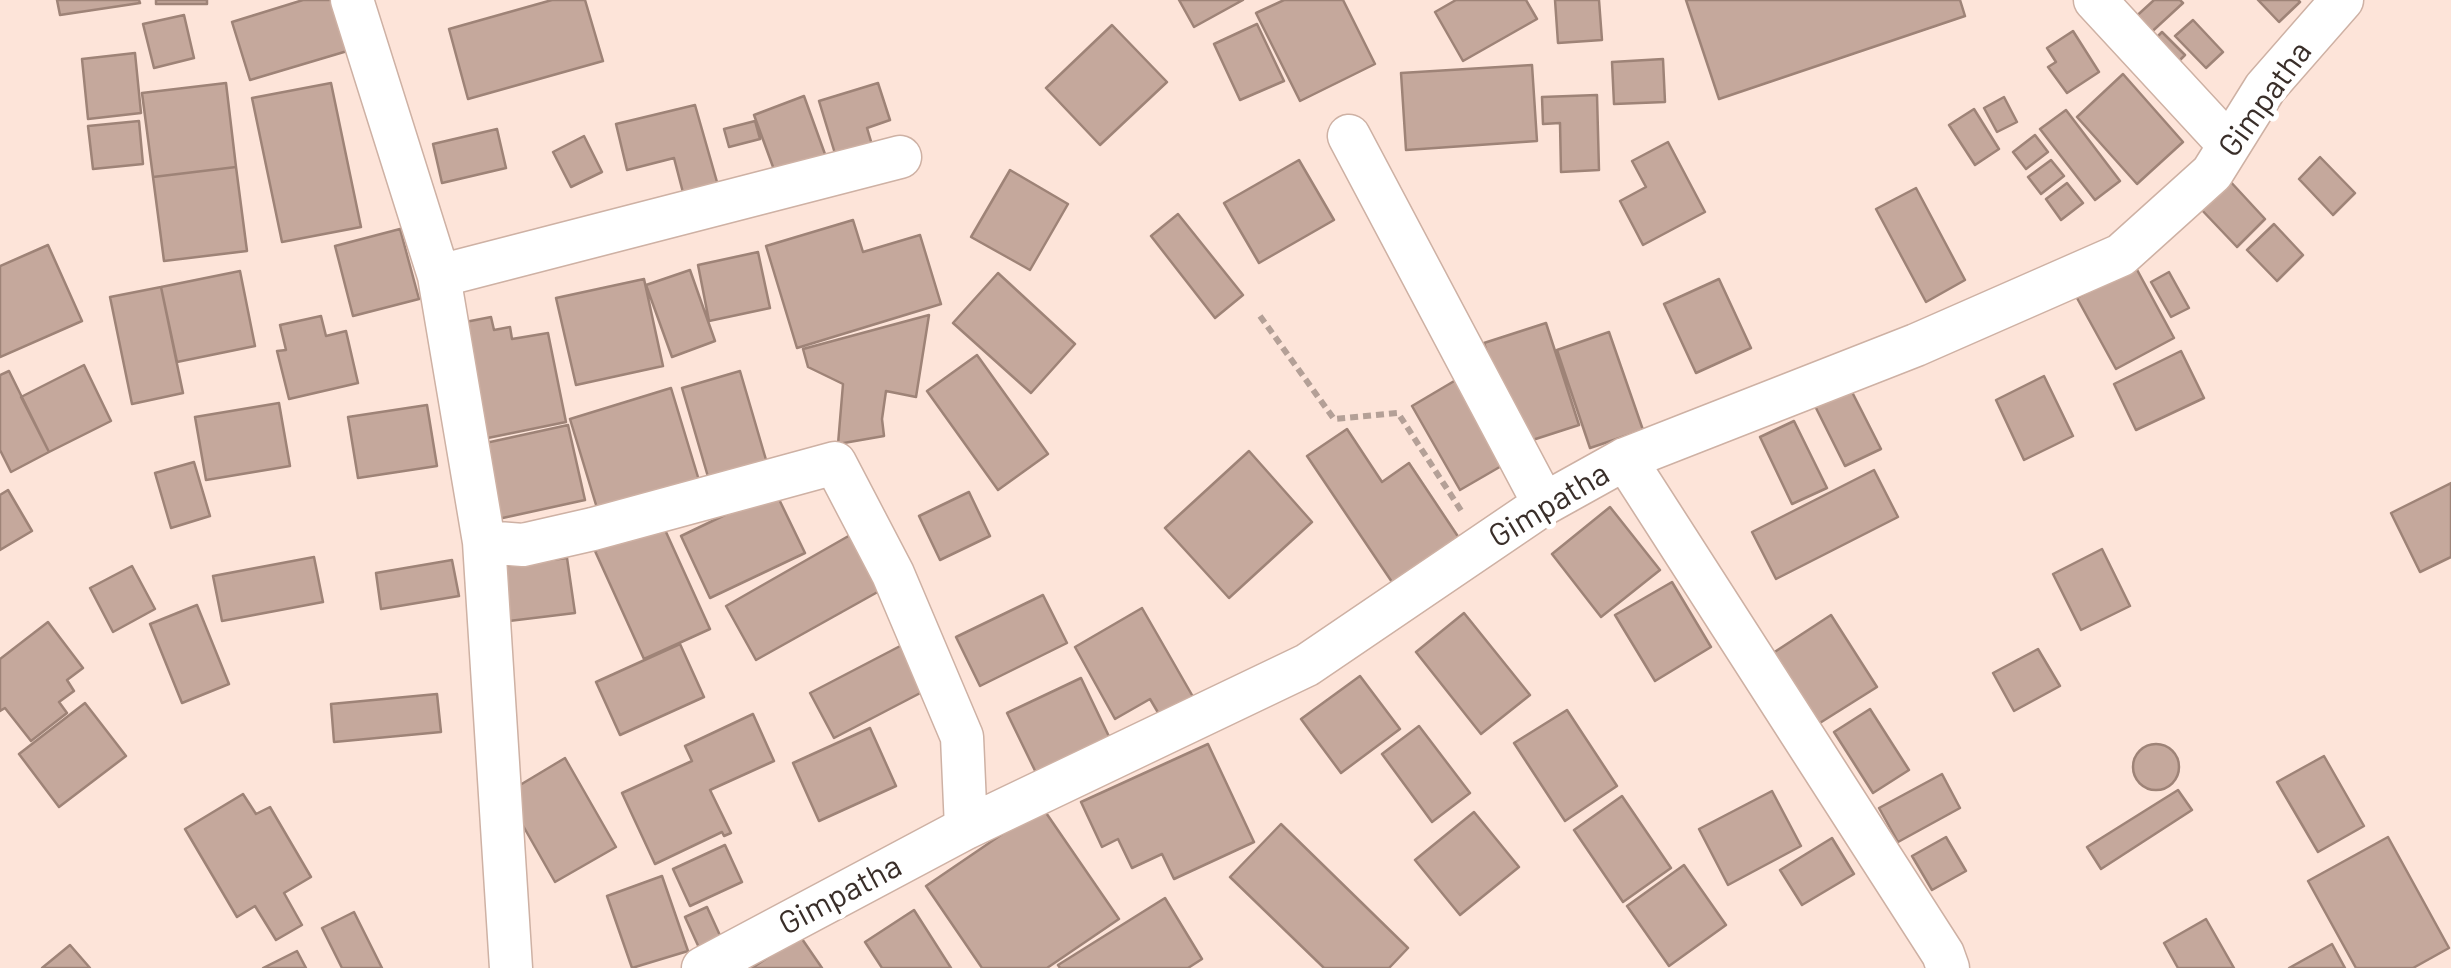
<!DOCTYPE html>
<style>
body{margin:0}
canvas{display:block;background:#fde4d9}
</style>
<canvas width="2451" height="968"></canvas>
<script>
const ctx = document.querySelector('canvas').getContext('2d');
ctx.lineJoin = 'round';
function paint(path, color) {
  ctx.fillStyle = color;
  ctx.fill(path, 'evenodd');
}
function stroke(path, color, width, dash) {
  ctx.strokeStyle = color;
  ctx.lineWidth = width;
  ctx.lineCap = dash ? 'butt' : 'round';
  ctx.setLineDash(dash || []);
  ctx.stroke(path);
}
function label(font, color, halo, rows, align = 'center') {
  ctx.font = font + ' Barlow,sans-serif';
  ctx.lineWidth = 10;
  ctx.setLineDash([]);
  ctx.textBaseline = 'middle';
  ctx.strokeStyle = halo;
  ctx.fillStyle = color;
  for (const [text, x, y, turn = 0] of rows) {
    ctx.save();
    ctx.translate(x, y);
    ctx.rotate((+turn || 0) * Math.PI / 180);
    ctx.textAlign = isNaN(turn) ? turn : align;
    if (halo) ctx.strokeText(text, 0, 0);
    ctx.fillText(text, 0, 0);
    ctx.restore();
  }
}
const building = new Path2D(`
 M57,0H139L140,3L60,15Z
 M156,0H207V4H156Z
 M303,0H339L354,49L250,80L232,22Z
 M552,0H585L603,61L468,99L449,29Z
 M1179,0H1243L1194,27Z
 M1284,0H1343L1375,64L1300,101L1256,13Z
 M1456,0H1526L1537,19L1463,61L1435,12Z
 M1555,0H1599L1602,40L1558,43Z
 M1686,0H1960L1965,16L1719,99Z
 M2154,0H2180L2183,3L2145,38L2130,22Z
 M2258,0H2298L2300,2L2279,22Z
 M184,15L194,58L154,68L143,24Z
 M2193,20L2223,52L2206,68L2175,36Z
 M1257,24L1284,81L1240,100L1214,44Z
 M1112,25L1167,82L1100,145L1046,88Z
 M2073,31L2099,72L2067,93L2048,67L2056,62L2047,48Z
 M2162,32L2185,55L2170,70L2148,46Z
 M135,53L141,113L88,119L82,59Z
 M1663,59L1665,102L1614,104L1612,62Z
 M1532,65L1537,141L1406,150L1401,73Z
 M2123,74L2183,142L2137,184L2077,117Z
 M226,83L236,167L153,177L142,93Z
 M331,83L361,227L282,242L252,98Z
 M878,83L890,120L867,128L876,158L840,170L819,101Z
 M1597,95L1599,170L1561,172L1560,123L1543,124L1542,97Z
 M804,96L830,168L780,186L754,115Z
 M2004,97L2017,122L1997,132L1984,108Z
 M695,105L721,196L686,204L674,158L627,170L616,124Z
 M1974,109L1999,149L1975,165L1949,125Z
 M2066,110L2120,181L2095,200L2040,129Z
 M139,121L143,164L93,169L88,126Z
 M755,121L760,139L729,147L724,129Z
 M497,129L506,168L442,183L433,144Z
 M2035,135L2048,152L2026,169L2013,152Z
 M584,136L602,172L571,187L553,152Z
 M1668,142L1705,212L1643,245L1620,201L1646,187L1632,161Z
 M2320,157L2355,193L2333,215L2299,179Z
 M1299,160L1334,220L1259,263L1224,203Z
 M2051,160L2064,176L2041,194L2028,177Z
 M236,167L247,251L164,261L153,177Z
 M1010,170L1068,204L1030,270L971,237Z
 M2228,179L2265,219L2237,247L2199,207Z
 M2067,183L2083,203L2061,220L2046,199Z
 M1916,188L1965,280L1926,302L1876,209Z
 M1178,214L1243,295L1215,318L1151,236Z
 M853,220L863,252L920,235L941,304L797,348L766,246Z
 M2274,224L2303,255L2277,281L2247,250Z
 M400,229L419,299L353,316L335,246Z
 M48,245L82,321L0,357V266Z
 M758,252L770,308L709,321L698,265Z
 M2135,266L2174,338L2116,369L2077,298Z
 M690,270L715,341L672,357L646,285Z
 M240,271L255,346L177,362L161,287Z
 M2169,272L2189,308L2171,317L2151,282Z
 M998,273L1075,344L1031,393L953,323Z
 M644,279L663,366L576,385L556,298Z
 M1719,279L1751,348L1696,373L1664,304Z
 M161,287L183,393L132,404L110,297Z
 M929,315L916,397L886,391L882,419L884,436L838,444L843,384L808,367L803,349Z
 M321,316L326,336L346,331L358,383L289,399L277,351L286,350L280,325Z
 M491,317L494,330L510,327L512,339L548,333L566,422L478,440L455,324Z
 M1546,323L1579,425L1517,445L1484,343Z
 M1609,332L1643,430L1590,448L1557,350Z
 M2181,351L2204,398L2136,430L2114,384Z
 M977,355L1048,454L998,490L927,391Z
 M84,365L111,421L49,452L21,397Z
 M9,371L49,452L11,472L0,450V375Z
 M740,371L769,470L711,487L682,388Z
 M2044,376L2073,436L2024,460L1996,400Z
 M1461,377L1510,461L1460,490L1412,406Z
 M671,388L701,487L600,518L570,419Z
 M1850,388L1881,449L1845,466L1815,406Z
 M279,403L290,466L206,480L195,417Z
 M427,405L437,466L358,478L348,417Z
 M1794,421L1827,488L1792,504L1760,437Z
 M568,425L585,500L498,519L481,444Z
 M1347,429L1382,482L1409,463L1461,541L1394,585L1307,456Z
 M1249,451L1312,522L1229,598L1165,528Z
 M194,462L210,516L171,528L155,473Z
 M1874,470L1898,517L1776,579L1752,532Z
 M2451,483V557L2420,572L2391,513Z
 M8,490L32,531L0,550V495Z
 M775,491L805,553L710,598L681,536Z
 M969,492L990,536L940,560L919,516Z
 M1610,507L1660,570L1601,617L1552,554Z
 M661,521L710,629L644,659L595,551Z
 M852,534L883,589L756,660L726,606Z
 M2102,549L2130,606L2081,630L2053,574Z
 M314,557L323,602L222,621L213,576Z
 M567,558L575,613L509,621L503,566Z
 M452,560L459,596L381,609L376,573Z
 M132,566L155,609L113,632L90,588Z
 M1672,582L1711,647L1655,681L1615,615Z
 M1043,595L1067,643L980,686L956,637Z
 M197,605L229,684L182,703L150,624Z
 M1142,608L1196,702L1163,721L1150,699L1115,719L1075,647Z
 M1464,613L1530,695L1481,734L1416,652Z
 M1831,615L1877,687L1815,726L1770,655Z
 M48,622L83,668L67,680L74,691L59,702L67,713L31,741L5,708L0,711V659Z
 M906,643L930,688L834,738L810,693Z
 M680,644L704,697L620,735L596,682Z
 M2038,649L2060,686L2014,711L1993,673Z
 M1360,676L1400,729L1341,773L1301,719Z
 M1081,678L1115,749L1042,785L1007,713Z
 M437,694L441,732L334,742L331,704Z
 M85,703L126,756L59,807L19,754Z
 M1870,709L1909,770L1873,793L1834,732Z
 M1567,710L1617,786L1565,821L1514,743Z
 M753,714L774,761L710,790L731,833L724,836L722,832L655,864L622,793L692,761L685,746Z
 M1419,726L1470,793L1432,822L1382,754Z
 M870,728L896,786L819,821L793,763Z
 M2133 767a23 23 0 1 1 46 0a23 23 0 1 1-46 0Z
 M1208,744L1254,842L1174,879L1162,854L1132,868L1118,839L1102,847L1081,802Z
 M2324,756L2364,826L2318,852L2277,782Z
 M565,758L616,847L555,882L505,794Z
 M1942,774L1960,808L1898,842L1879,808Z
 M2178,790L2192,810L2101,869L2087,847Z
 M1772,791L1801,846L1728,885L1699,829Z
 M243,794L256,814L270,807L311,877L284,893L302,925L276,940L255,906L237,917L185,829Z
 M1622,796L1671,868L1623,902L1574,830Z
 M1042,807L1119,919L1047,968H982L926,886Z
 M1474,812L1519,867L1460,915L1415,860Z
 M1281,824L1408,948L1389,968H1324L1230,877Z
 M1946,837L1966,871L1932,890L1912,856Z
 M2388,837L2449,948L2413,968H2356L2308,881Z
 M1832,838L1854,874L1802,905L1780,870Z
 M725,845L742,882L690,906L673,869Z
 M1684,865L1726,925L1669,966L1627,906Z
 M662,876L688,951L632,968L607,896Z
 M1165,898L1202,959L1188,968H1060L1058,965Z
 M707,907L723,942L701,952L685,917Z
 M914,910L951,968H882L865,942Z
 M354,912L382,968H342L322,928Z
 M2206,919L2234,968H2178L2164,943Z
 M800,936L822,968H752Z
 M2332,944L2345,968H2289Z
 M70,945L90,968H42Z
 M297,951L306,968H263Z`);
paint(building, '#c5a89c');
stroke(building, '#9e8377', 2.5);
const minor = new Path2D(`
 M352,0L439,276L484,542L511,968
 M2095,0L2229,145
 M1349,136L1544,504
 M439,276L900,157
 M1625,459L1943,954L1948,968
 M484,542L523,545L593,529L835,463L893,574L962,737L966,828
 M703,968L966,828L1307,665L1544,504L1625,459L1916,345L2121,255L2212,173L2265,88L2342,0`);
stroke(minor, '#ceb1a4', 45);
stroke(new Path2D(`
 M1260,316L1334,419L1398,413L1462,512`), '#b4a097', 6, [8, 5]);
stroke(minor, '#fff', 42);
label('32px', '#392e29', '#fff', [
 ["Gimpatha",2265,99,-54],
 ["Gimpatha",1549,505,-31],
 ["Gimpatha",840,895,-28]
]);
</script>
